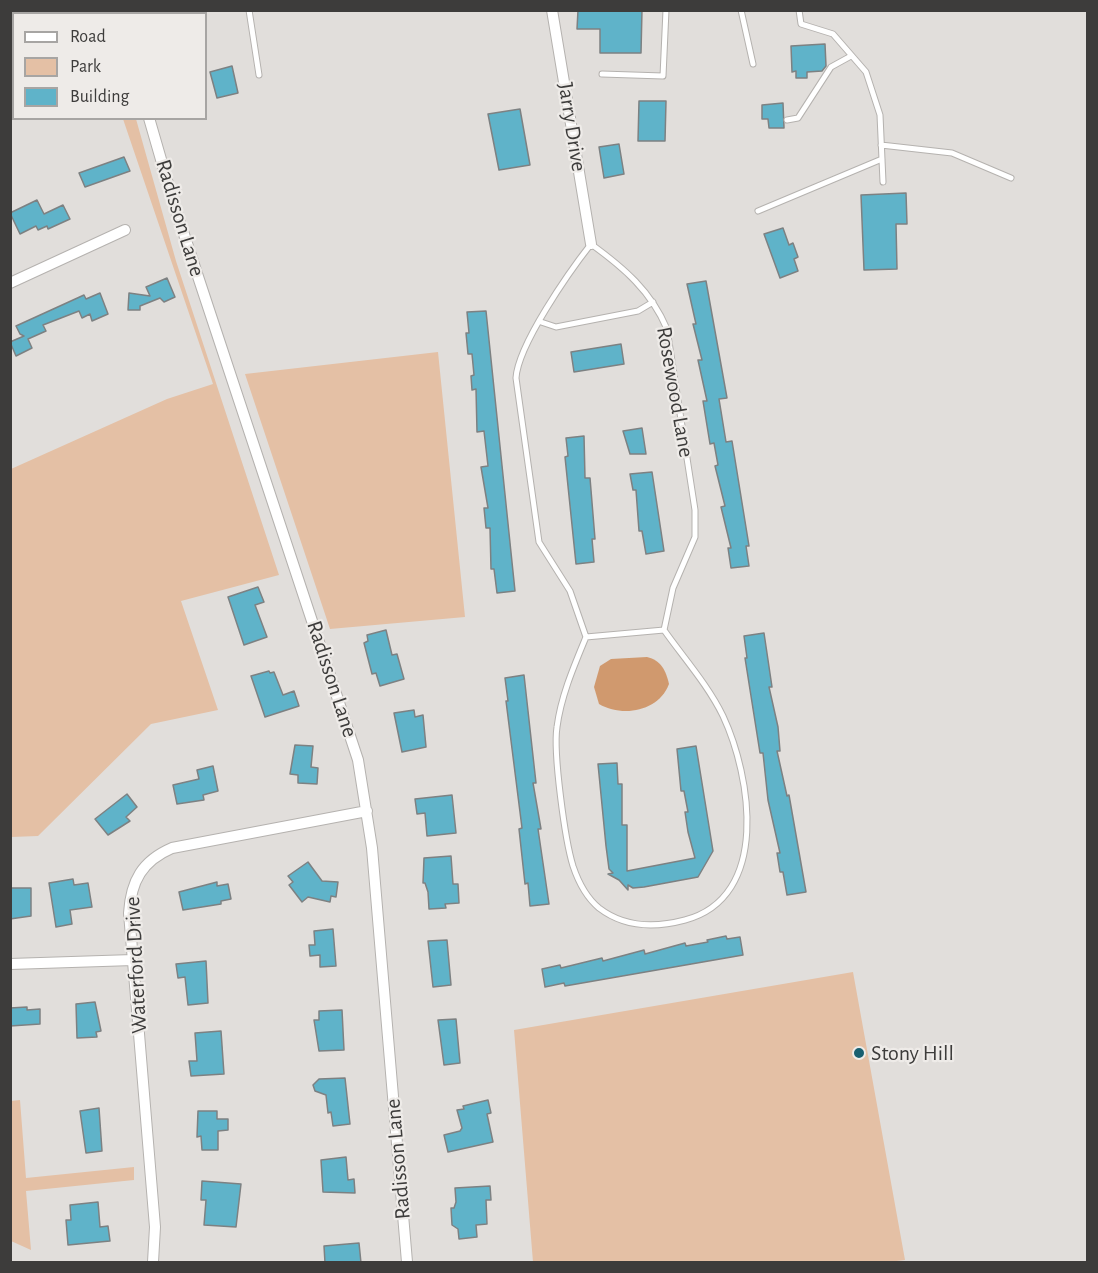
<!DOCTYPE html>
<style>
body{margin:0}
#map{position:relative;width:1098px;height:1273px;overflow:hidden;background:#e1dedb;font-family:"Alegreya Sans",sans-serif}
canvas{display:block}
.frame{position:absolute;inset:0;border:12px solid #3d3c3b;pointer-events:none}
.legend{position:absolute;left:12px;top:12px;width:195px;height:108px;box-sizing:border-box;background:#eeebe8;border:2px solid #a7a5a3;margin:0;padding:8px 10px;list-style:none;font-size:18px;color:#3d3c3b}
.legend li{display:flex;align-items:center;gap:12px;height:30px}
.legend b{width:30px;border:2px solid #a7a5a3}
</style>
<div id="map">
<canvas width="1098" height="1273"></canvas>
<div class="frame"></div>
<ul class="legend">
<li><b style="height:8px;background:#fff"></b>Road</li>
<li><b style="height:16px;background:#e4c0a5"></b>Park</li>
<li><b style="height:16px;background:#5fb3c9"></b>Building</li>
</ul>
</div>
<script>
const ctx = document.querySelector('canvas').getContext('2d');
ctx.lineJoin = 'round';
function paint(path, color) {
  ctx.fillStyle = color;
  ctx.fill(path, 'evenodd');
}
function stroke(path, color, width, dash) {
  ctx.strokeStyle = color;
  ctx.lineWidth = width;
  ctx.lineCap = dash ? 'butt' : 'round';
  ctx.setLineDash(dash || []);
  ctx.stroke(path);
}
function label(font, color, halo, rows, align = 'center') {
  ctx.font = font + ' "Alegreya Sans",sans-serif';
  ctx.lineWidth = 4.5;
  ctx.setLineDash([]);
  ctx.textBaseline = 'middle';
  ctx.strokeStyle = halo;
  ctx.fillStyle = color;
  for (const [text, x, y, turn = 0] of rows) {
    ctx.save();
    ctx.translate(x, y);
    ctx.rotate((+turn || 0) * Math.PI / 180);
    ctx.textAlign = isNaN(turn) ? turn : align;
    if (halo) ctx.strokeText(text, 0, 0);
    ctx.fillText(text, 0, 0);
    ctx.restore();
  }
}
paint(new Path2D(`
 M123,119H136L176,261L279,575L181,601L218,710L151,724L38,836L11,837V469L167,399L213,384Z
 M438,352L465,617L330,629L245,374Z
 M853,972L905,1260L888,1262H533L514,1030Z
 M20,1100L26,1178L134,1167V1180L26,1191L31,1250L11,1241V1101Z`), '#e4c0a5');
paint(new Path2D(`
 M647,657C661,660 666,671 669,684C659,711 623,718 599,704L594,687L600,666L611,659Z`), '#d0996e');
const building = new Path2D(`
 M578,10H642L641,53H600V29H577Z
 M825,44L826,66L822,71L807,72V78H796V71L792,72L791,46Z
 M232,66L238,93L217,98L210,72Z
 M639,101H666L665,141H638Z
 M783,103L784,128H769L768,119H762V105Z
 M520,109L530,165L499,170L488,114Z
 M619,144L624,174L604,178L599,147Z
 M124,157L130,171L85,187L79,173Z
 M906,193L907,224H896L897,269L864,270L861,195Z
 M37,200L44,214L63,205L70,219L48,229L47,226L38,230L36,226L20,234L10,213Z
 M783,228L789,245L793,243L798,257L794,259L798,271L780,278L764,234Z
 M167,278L175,297L164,302L160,298L140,306V310H128L129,293L150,296L146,287Z
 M706,281L727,398L719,399L726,442L732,441L749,546H746L749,566L731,568L728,548H731L721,507L725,506L715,466L718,465L714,443L710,444L703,401H707L698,360H702L693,324H696L687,284Z
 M100,293L108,314L92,321L90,314L82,318L79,311L43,325L46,331L28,339L32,348L16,356L10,342L24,336L20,334L16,326L84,295L86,299Z
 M486,311L515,591L497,593L494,569H491L490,528H486L484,508H488L481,467L488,466L484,431L477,432L476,389L472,390L471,376L474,375L472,354H468L466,333H469L467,312Z
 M621,344L624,364L574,372L571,352Z
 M642,428L646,454H630L623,431Z
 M584,436L585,478H590L595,539H592L594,562L576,564L565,457L568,456L566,438Z
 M652,472L664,551L646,554L642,531H639L636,490H633L630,474Z
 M258,587L264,602L255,605L267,637L244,645L228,597Z
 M386,630L392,655L397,654L404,679L380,686L376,673L372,674L364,643L368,641L367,635Z
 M764,633L772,687H769L778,727L780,751H777L787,796L789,795L806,892L787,895L783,872H780L777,853H780L768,800L763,753H760L745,658H747L744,636Z
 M269,671L270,673L274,672L283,695L294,691L299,706L265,717L251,676Z
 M524,675L536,783H533L541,829H538L549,904L530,906L528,883L525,884L519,829L522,828L506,701H508L505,678Z
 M414,710L415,717L423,715L426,747L402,752L394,713Z
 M295,745L313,746L311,767L318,768L317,784L298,783V775L290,774Z
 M696,746L713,851L698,877L644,887L633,888L628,885V890L619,880L608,874L613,873L609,869L606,846L598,764L617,763L618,784H622V825H627V871L695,858L688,832L685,812H688L684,791H681L677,749Z
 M213,766L218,791L203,795L204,800L177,804L173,785L199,779L197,770Z
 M127,794L137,807L126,817L130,821L108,835L95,819Z
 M452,795L456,833L427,836L425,813L417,814L415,799Z
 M451,856L453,884H458L459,903L445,904L446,908L429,909L428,892L425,883H423L424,858Z
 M308,862L322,881L338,882L336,897L331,896L330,902L308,897L302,902L289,885L293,882L288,876Z
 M73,879L74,885L88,883L92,907L70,910L72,924L56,927L49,883Z
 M217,882V886L228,884L231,899L221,901V904L183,910L179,892Z
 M10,888H31V916L10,919Z
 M333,929L336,966L320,967V955L310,956L309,945H315L314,931Z
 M726,936L727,939L740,937L743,955L565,986L564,983L545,987L542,969L560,965L561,968L602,958L603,961L644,950L645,954L685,943L686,946L708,942L707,940Z
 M447,940L451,985L433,987L428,941Z
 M206,961L208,1003L188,1005L185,977L178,978L176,964Z
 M95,1002L101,1031L96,1032L97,1037L77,1038L76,1004Z
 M27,1007V1010L40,1009V1024L10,1026V1008Z
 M342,1010L344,1050L319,1051L314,1020H319V1011Z
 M456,1019L460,1063L444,1065L438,1020Z
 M221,1031L224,1074L191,1076L189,1061H197L195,1033Z
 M345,1078L350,1124L333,1126L331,1112L328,1113L326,1095L315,1091L313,1085L319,1079Z
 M488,1100L491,1113L487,1114L493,1142L448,1152L444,1135L460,1131L462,1128L457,1110L464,1109L463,1106Z
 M99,1108L102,1151L86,1153L80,1111Z
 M198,1111H217V1119H228V1130L218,1131V1150H202L201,1136L197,1137Z
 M346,1157L348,1180L354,1179L355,1193L323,1192L321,1160Z
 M202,1181L241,1184L236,1227L204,1225L206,1200H201Z
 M490,1186L491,1200H486L487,1224L476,1225L477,1237L459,1239L458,1229L452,1225L451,1208H454L456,1202L455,1188Z
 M98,1202L100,1227L108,1226L110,1241L68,1245L66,1220H71L70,1205Z
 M359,1243L361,1263H325L324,1246Z`);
paint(building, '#5fb3c9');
stroke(building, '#7d8182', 1.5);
const lane = new Path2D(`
 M249,10L259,75
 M741,10L753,64
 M799,10L801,24L833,34L866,72L880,115L883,182
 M602,74L663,76L666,10
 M787,120L798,118L831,67L851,56
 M881,145L952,153L1011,178
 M758,211L882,159
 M591,244C624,268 651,291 667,329L695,510V537L673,588L664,630C683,657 708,685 723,716C751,776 771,897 685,920C655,928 625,928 599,908C587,898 578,881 573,866C565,840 553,753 557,727C561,696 574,666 586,637L570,591L539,542L516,378C518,345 569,272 591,244Z
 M541,322L556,327L638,311L653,302
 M586,637L664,630`);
const street = new Path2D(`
 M119,10L120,14
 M552,10L591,244
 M149,118L173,201L358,760L372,848L407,1262
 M10,283L125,230
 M10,964L133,960
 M153,1262L155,1227L129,913C131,881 142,861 172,848L367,811`);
stroke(lane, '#b5b2af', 7);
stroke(street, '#b5b2af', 12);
stroke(lane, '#fff', 5);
stroke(street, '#fff', 10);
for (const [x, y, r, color] of [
 [859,1053,6,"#185f70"]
]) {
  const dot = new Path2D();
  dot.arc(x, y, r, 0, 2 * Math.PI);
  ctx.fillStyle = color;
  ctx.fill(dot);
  stroke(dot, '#eeebe8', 2);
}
label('22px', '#3d3c3b', '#eeebe8', [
 ["Jarry Drive",572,127,81],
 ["Radisson Lane",180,218,73],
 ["Rosewood Lane",675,392,80],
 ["Radisson Lane",332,679,72],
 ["Waterford Drive",136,965,-93],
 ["Radisson Lane",398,1159,-95]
]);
label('22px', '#3d3c3b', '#eeebe8', [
 ["Stony Hill",871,1053]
], 'left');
</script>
